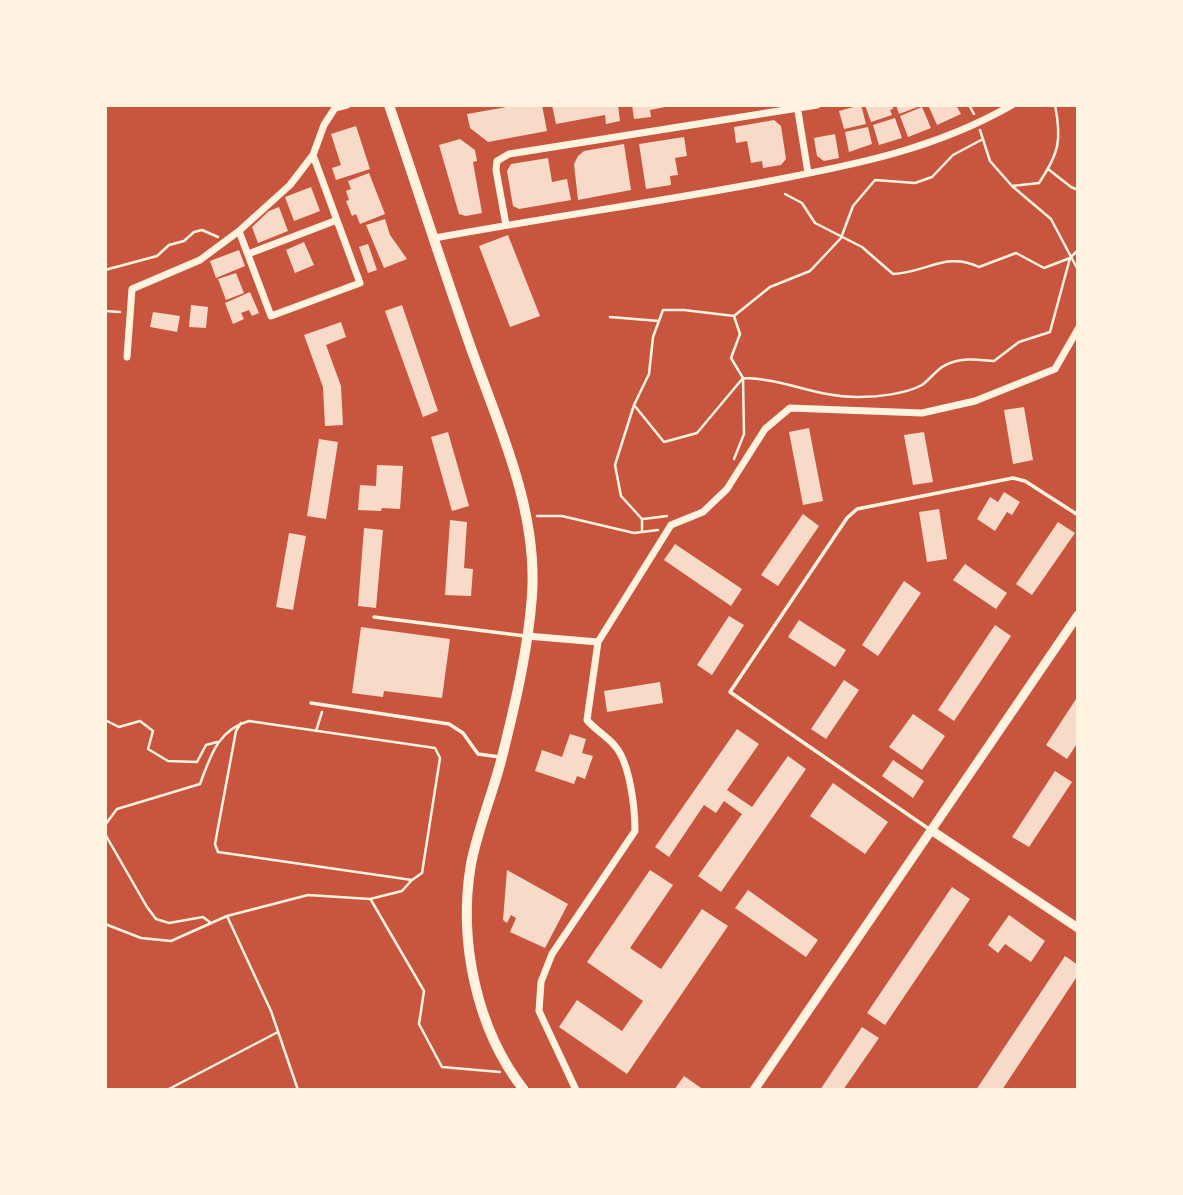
<!DOCTYPE html>
<style>
body{margin:0}
#map{position:relative;width:1183px;height:1195px;overflow:hidden;background:#c8553d;font-family:Montserrat,sans-serif}
canvas{display:block}
.frame{position:absolute;inset:0;border:107px solid #fff3e0;pointer-events:none}
</style>
<div id="map">
<canvas width="1183" height="1195"></canvas>
<div class="frame"></div>
</div>
<script>
const ctx = document.querySelector('canvas').getContext('2d');
ctx.lineJoin = 'round';
function paint(path, color) {
  ctx.fillStyle = color;
  ctx.fill(path, 'evenodd');
}
function stroke(path, color, width, dash) {
  ctx.strokeStyle = color;
  ctx.lineWidth = width;
  ctx.lineCap = dash ? 'butt' : 'round';
  ctx.setLineDash(dash || []);
  ctx.stroke(path);
}
paint(new Path2D(`
 M518,105H542L547,131L488,142L470,128L467,114Z
 M552,105H618L620,121L606,124L605,115L556,124Z
 M632,105H670V106L650,110L651,117L634,119Z
 M861,105L866,124L844,129L839,111Z
 M865,105H892L893,109L890,110L892,115L871,122Z
 M896,105H923L899,114Z
 M932,105H956L961,114L937,125L929,107Z
 M922,107L931,128L908,137L900,116Z
 M895,118L902,138L879,145L873,125Z
 M774,120L781,126L786,159L781,165L763,168L762,161L751,163L747,141L736,143L734,127Z
 M356,126L370,169L336,180L332,168L341,165L331,134Z
 M868,127L872,144L849,152L845,132Z
 M835,134L839,158L824,161L817,156L814,138Z
 M684,137L687,156L675,158L678,175L670,176L671,185L646,189L639,144Z
 M460,139L475,150L477,161L473,162L482,213L466,216L459,214L439,145Z
 M624,144L631,190L578,200L574,164L578,156L584,151Z
 M548,158L552,182L567,179L571,200L519,209L513,206L507,171L511,164Z
 M369,173L385,214L360,224L356,214L352,216L346,201L349,200L346,191L351,189L348,181Z
 M311,187L320,211L294,221L285,197Z
 M279,207L288,231L258,243L252,227L269,211Z
 M385,219L390,235L407,259L384,268L366,225Z
 M508,235L540,316L510,327L479,246Z
 M304,242L314,265L295,273L286,250Z
 M368,244L377,270L368,273L359,247Z
 M239,250L245,266L216,278L210,261Z
 M236,273L244,293L226,300L218,279Z
 M250,292L259,313L252,316L249,310L241,313L244,319L233,324L225,303Z
 M191,305L208,307L206,328L189,327Z
 M402,305L438,411L423,417L385,311Z
 M153,312L180,316L177,332L150,327Z
 M341,322L346,337L326,345L341,386L343,425L325,426L323,387L304,335Z
 M1024,407L1033,460L1013,464L1004,410Z
 M809,428L823,501L803,505L789,432Z
 M448,432L469,506L452,511L431,437Z
 M924,432L933,482L913,485L904,435Z
 M319,439L338,442L326,519L307,516Z
 M377,465L403,466L400,509L382,508L381,511L358,510L360,485L376,486Z
 M1004,492L1020,502L1012,515L1007,512L995,531L977,519L990,497L998,502Z
 M939,509L947,559L927,562L919,512Z
 M803,514L819,526L778,586L761,575Z
 M450,520L467,522L464,568L473,569L471,596L445,595Z
 M1058,522L1075,533L1032,595L1016,584Z
 M364,528L383,530L376,608L358,606Z
 M289,533L306,536L293,610L276,607Z
 M675,544L742,589L731,606L664,560Z
 M965,564L1007,593L996,609L953,580Z
 M904,581L921,593L878,656L862,645Z
 M729,616L744,625L712,675L697,665Z
 M799,620L846,650L835,667L788,637Z
 M995,625L1011,636L954,721L938,710Z
 M361,627L450,639L442,698L384,691L383,697L352,693Z
 M844,680L859,690L826,739L811,729Z
 M660,682L663,703L607,712L604,691Z
 M1078,696V742L1067,759L1046,745Z
 M913,714L945,736L922,770L889,747Z
 M737,729L759,744L727,790L752,807L788,756L806,769L721,892L698,876L742,814L724,801L716,813L704,805L669,857L655,847Z
 M570,734L586,739L582,753L593,756L585,779L577,776L574,784L535,771L542,750L562,757Z
 M893,760L924,781L913,798L882,776Z
 M1055,771L1072,782L1029,847L1012,837Z
 M833,783L888,822L865,854L810,816Z
 M507,870L568,904L545,948L510,932L516,918L511,915L507,923L503,920Z
 M650,870L673,885L630,948L661,969L702,909L728,926L627,1074L559,1027L577,1000L622,1031L643,1001L587,962Z
 M952,887L970,899L885,1025L867,1013Z
 M748,890L818,940L806,957L735,908Z
 M1009,915L1045,941L1031,962L1005,944L998,953L988,945Z
 M1065,956L1078,965V975L1002,1090H976Z
 M862,1027L879,1038L843,1090H820Z
 M684,1076L704,1090H674Z`), '#f7dbc8');
stroke(new Path2D(`
 M969,105L974,114
 M980,130L990,161L1012,186L1051,219L1078,270
 M1048,169L1071,187L1078,190
 M1012,186L1039,183C1059,153 1062,140 1055,105
 M785,194L802,203L815,223L862,247L893,274C926,273 946,251 979,267L1016,253L1044,268L1070,258L1078,250
 M105,270L157,256L169,245L184,241L194,232L202,230L218,237
 M105,311L120,312
 M734,316L740,334L731,358L743,378L744,434L734,459
 M610,317L659,321
 M743,378C783,378 818,398 859,397C878,397 905,394 922,385C929,380 935,372 942,367C958,357 976,359 994,361L1019,342L1050,332L1070,258
 M634,405L664,442L697,433L743,378
 M537,516H562L634,533L658,530
 M643,519L667,516
 M642,532V519L621,496L615,465L634,405L649,374L653,337L663,310H684L734,316L770,287L810,271L841,238L853,206L875,180L915,183L932,177L953,155L983,139
 M105,720L119,727L140,721L153,731L148,749L168,761L197,762L206,745L217,742
 M316,731L322,712
 M105,825L117,809L200,784C210,758 217,730 249,721L435,748L440,758L422,873L412,880L218,852L215,844L236,731L241,723
 M105,834L147,907L156,919L169,923L203,917L211,923
 M371,900L424,991L419,1024L442,1067L500,1072
 M227,916L271,1011L298,1090
 M105,924L141,938L171,941L227,916L308,895L370,899L402,891L411,881
 M167,1090L278,1032`), '#fff3e0', 2.5);
stroke(new Path2D(`
 M374,617L525,636
 M311,703L449,724L463,733L478,754L500,757
 M929,829L730,692L847,518L857,509L1013,478L1025,481L1078,515`), '#fff3e0', 3.5);
stroke(new Path2D(`
 M797,105L808,173
 M506,225L496,170L497,161L509,154L817,105
 M239,231L271,316L360,283L313,155
 M435,238C543,218 652,203 759,183C848,166 932,151 1012,105
 M248,254L337,220
 M127,357L132,289L200,260L239,231L290,185L313,155L324,125L335,108L347,105
 M527,636L598,642
 M576,1090L539,1011L541,982L552,954L635,831C635,808 630,763 615,746C607,736 595,730 587,720L598,642L671,525L703,512L727,489L765,429L790,408L922,413L975,401L1055,369L1078,329`), '#fff3e0', 7);
stroke(new Path2D(`
 M931,830L1078,928
 M754,1090L1078,615`), '#fff3e0', 9);
stroke(new Path2D(`
 M389,105C417,187 443,269 472,351C500,429 538,511 532,596C528,650 515,705 502,757C493,793 478,828 471,864C458,940 476,1029 524,1090`), '#fff3e0', 10);
</script>
